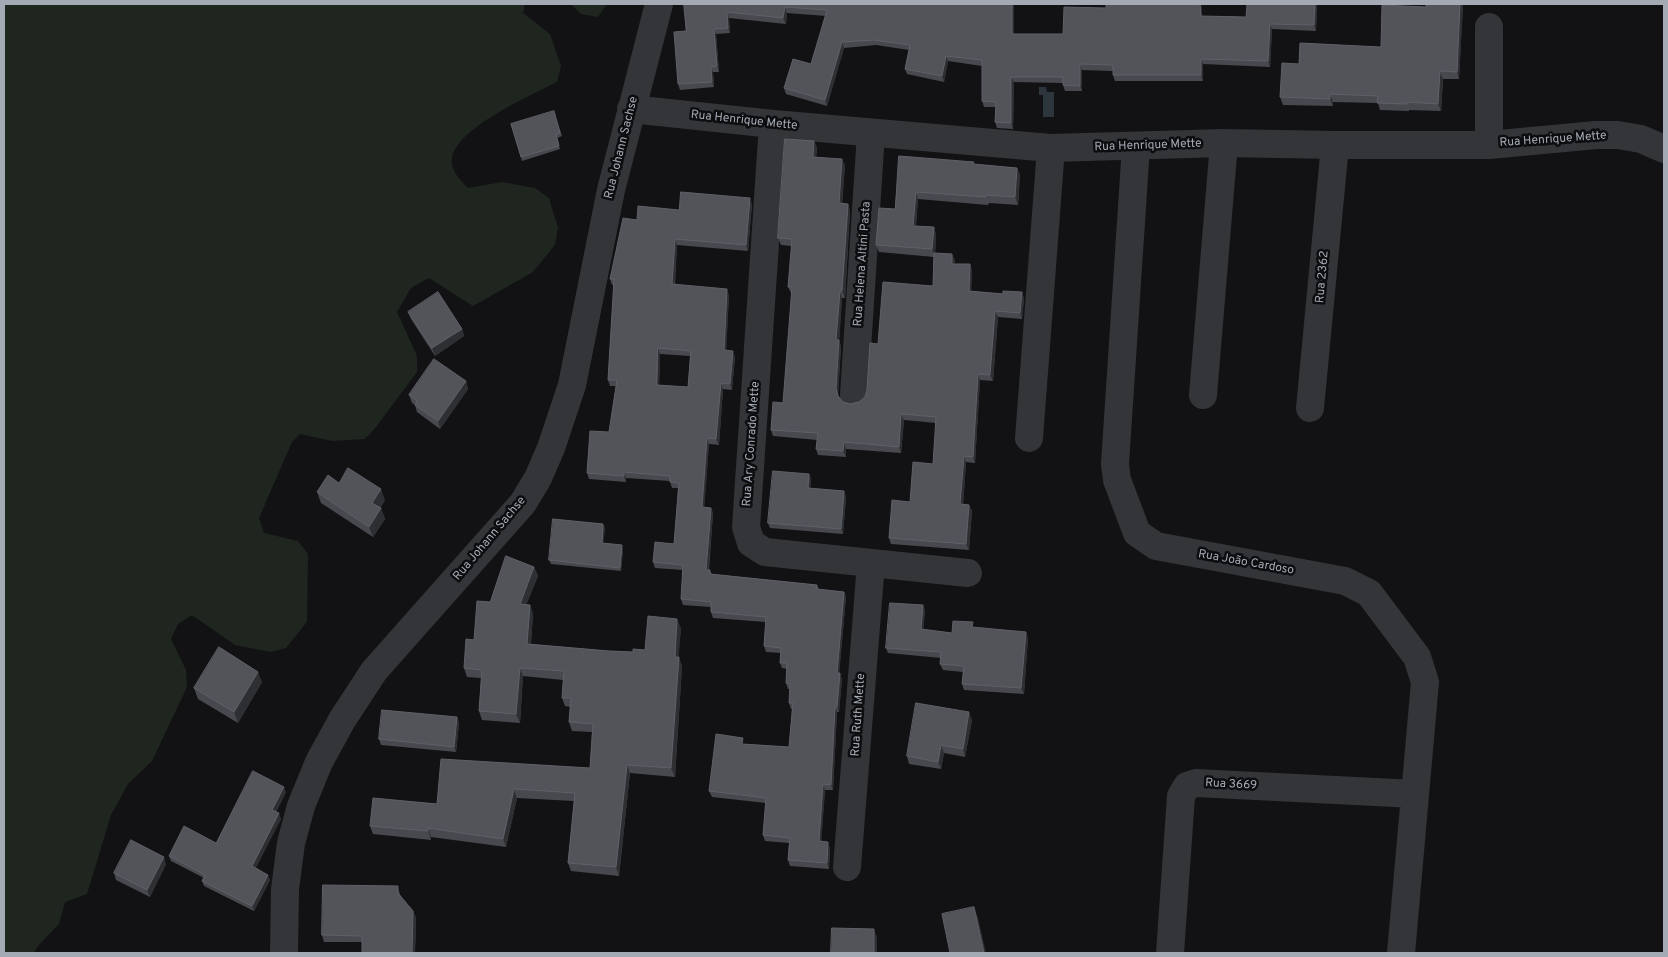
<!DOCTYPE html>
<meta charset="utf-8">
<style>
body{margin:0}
#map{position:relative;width:1668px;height:957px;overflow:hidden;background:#121214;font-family:Overpass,sans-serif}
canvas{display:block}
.frame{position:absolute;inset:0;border:5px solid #a4aab4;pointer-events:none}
</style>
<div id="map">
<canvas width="1668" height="957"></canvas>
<div class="frame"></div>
</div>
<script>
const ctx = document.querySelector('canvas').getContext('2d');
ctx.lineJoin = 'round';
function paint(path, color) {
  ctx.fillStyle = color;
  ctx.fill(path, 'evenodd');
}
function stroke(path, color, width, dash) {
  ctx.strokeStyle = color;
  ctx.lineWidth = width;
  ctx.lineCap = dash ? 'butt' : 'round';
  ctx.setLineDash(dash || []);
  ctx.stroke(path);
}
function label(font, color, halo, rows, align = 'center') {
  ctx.font = font + ' Overpass,sans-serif';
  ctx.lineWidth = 5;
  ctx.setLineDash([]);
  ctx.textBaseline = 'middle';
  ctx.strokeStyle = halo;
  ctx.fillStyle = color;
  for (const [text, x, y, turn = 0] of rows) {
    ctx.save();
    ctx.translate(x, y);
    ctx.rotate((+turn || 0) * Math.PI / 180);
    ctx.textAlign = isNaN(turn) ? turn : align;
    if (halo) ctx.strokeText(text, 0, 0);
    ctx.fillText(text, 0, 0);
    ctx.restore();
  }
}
paint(new Path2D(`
 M4,4H525L523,13L550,34L561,66L557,82C530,96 458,127 452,158C450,170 461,181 468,188L502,182L535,188L549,198L558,228L555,245L533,272L473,306L429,278L411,288L397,312L417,356V372L376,427L365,439L332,441L300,434L292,442L259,518L264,533L298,541L308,554L307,622L286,648L271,652L235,645L192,615L178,624L171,639L186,670L187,687L152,761L128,784L111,815L87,894L65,902L59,924L37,947L34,953H4Z
 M571,4H607L598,17L581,14Z`), '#1f261f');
paint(new Path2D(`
 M1039,87H1046L1047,92H1054V117H1043V95H1039Z`), '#2c363c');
stroke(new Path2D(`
 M631,109L773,124L1051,148L1224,143L1335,145H1489L1596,135H1618L1641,139L1664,149
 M773,124L746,527L751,543L765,552L968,573
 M1489,145V27
 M1136,146L1115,464L1117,480L1137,533L1156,546L1345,581L1369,593L1417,657L1425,682L1401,953
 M854,395L871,133
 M1203,395L1224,143
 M1310,408L1335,145
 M1029,438L1051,148
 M847,867L871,563
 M284,953L285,889L291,843L301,806L319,762L342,720L374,671L523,503L538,478L551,448L572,385L611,190L659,4
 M1170,953L1181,796L1187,786L1196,783L1415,794`), '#333539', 28);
paint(new Path2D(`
 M684,4H1014V34H1063L1106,8V4H1201L1202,16L1246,17L1317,4L1316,31L1272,29L1270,67L1203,64V81H1115L1113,75V71L1082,70V91H1065L1063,85V83L1014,82L1013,129L997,128L995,122L996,107H984L982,101V66L948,61L944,82L907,74L905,69L909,50L876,45L844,48L827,106L786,94L784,88L811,64L826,16L787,13L786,24L729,18L730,33L716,34L719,72H713L714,87L680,90L678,84L686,31Z
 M1463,4L1459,79H1443L1441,111L1409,110V111L1380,110L1378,103L1333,102V106L1283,105L1280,97L1299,64L1381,47L1426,7Z
 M554,111L562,136L557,138L560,149L522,161L511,124Z
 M817,147L816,157L845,165L842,204H848L850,211L845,298H842L839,340L841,347L838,394L839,397L843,402L850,404L859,402L865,397L878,344L933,286L934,257L879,252L876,245L895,209L899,156L975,164L1017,168L1020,175L1018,205L989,203L988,205L918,199L916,226L934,227L936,235L935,253L955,260L954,264H970L972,271L971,291L1003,294L1022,292L1024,299L1022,319L998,317L993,381L980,380L975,463L966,462L963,504L969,505L972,511L969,550L891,544L889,538L933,464L936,423L904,420L901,453L846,449V457L818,455L816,449L817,440L773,436L771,430L783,403L792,293H791L788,287L792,246L781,245L778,238Z
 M752,204L748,251L677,245L675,284L729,295L726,350L735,357L732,390L723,389L719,445L709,444L704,507L711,508L713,513L709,570L712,574L817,585L819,590L844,592L846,597L839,673L842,679L839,712H837L833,790H825L821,841L830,848L829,869L790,866L788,860L789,843L765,841L763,835L766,803L712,797L709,791L745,744L789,747L792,709H791L789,703L790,689H788L786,683L787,669L782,668L780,663L781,653L766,652L764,646L766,622L713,618L711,612V607L683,605L681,599L683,570L655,568L653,562L674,544L678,488H672L670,481L626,478V482L589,479L587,473L609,432L616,386H610L608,380L614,285H612L610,279L637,220L679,210ZM660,354L690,356L688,387L659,385Z
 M408,312L462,329L464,336L435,356L411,319Z
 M466,381L468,389L440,429L417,412L415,405L412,403L409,395Z
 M809,474L811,479L810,489L844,491L846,497L843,534L770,528L768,523Z
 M317,492L385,500L380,508H381L385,519L373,537L321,503Z
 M603,524L605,528L603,543L623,549L621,571L551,564L549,560Z
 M534,567L538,576L526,605H530L533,614L531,644L609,651L633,652L645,650L681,628L678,657L682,666L675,777L630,773L619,876L571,871L568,863L574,801L517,798L506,847L431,837V840L373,834L370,826L437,804L590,768L592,732L572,731L569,722L570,707L565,706L562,698L563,680L523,676L520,723L482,720L479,711L481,678L467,677L464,668L474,640L490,602Z
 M923,605L925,611L923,630L952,633L974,628L1028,638L1024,694L964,690L962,684L963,672L943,670L940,664L941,658L888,653L886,648Z
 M262,682L238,723L198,699L194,688Z
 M457,717L459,723L456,752L381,745L379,739Z
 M972,720L965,757L944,753L941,769L909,764L907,756Z
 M286,792L276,812L281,819L255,868L270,880L254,911L204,886L202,881L204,878L171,861L169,856L216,843Z
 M166,864L150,897L116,880L114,873Z
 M398,886L400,895L413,911L416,918L415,953H362V942H324L322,935Z`), '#48494f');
paint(new Path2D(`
 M1012,4H1014V39L1012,34Z
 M1200,4H1201L1203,21L1201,16Z
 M1315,4H1317L1316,31L1314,25Z
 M1460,4H1463L1459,79L1457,72Z
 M785,7L787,13L786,24L783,18Z
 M727,12L729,18L730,33L728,28Z
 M1270,24L1272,29L1270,67L1268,61Z
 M714,29L716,34L719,72L717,66Z
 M842,42L844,48L827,106L825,100Z
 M946,56L948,61L944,82L942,76Z
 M1201,59L1203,64V81L1201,75Z
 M1080,64L1082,70V91L1080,86Z
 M711,67L713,72L714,87L712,82Z
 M1440,71L1443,79L1441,111L1438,104Z
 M1011,77L1014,82L1013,129L1011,123Z
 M1330,94L1333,102V106L1330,99Z
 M814,141L817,147L816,163L813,157Z
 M842,159L845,165L841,210L839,203Z
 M1017,168L1020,175L1018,205L1015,197Z
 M916,192L918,199L915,233L913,226Z
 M750,198L752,204L748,251L746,245Z
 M848,204L850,211L845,298L842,291Z
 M934,227L936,235L935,257L932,249Z
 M675,239L677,245L674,290L672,284Z
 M952,254L955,260L954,270L952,264Z
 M970,264L972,271L971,298L969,291Z
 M727,289L729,295L726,356L724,350Z
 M840,291L842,298L839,346L836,340Z
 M1022,292L1024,299L1022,319L1020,313Z
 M995,311L998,317L993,381L990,375Z
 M462,329L464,336L435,356L432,348Z
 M839,340L841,347L838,394L840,402L836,388Z
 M658,348L660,354L659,391L657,385Z
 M733,351L735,357L732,390L730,384Z
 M978,374L980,380L975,463L973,457Z
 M466,381L468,389L440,429L438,421Z
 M721,383L723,389L719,445L716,439Z
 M901,414L904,420L901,453L899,447Z
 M707,438L709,444L704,512L702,507Z
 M844,442L846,449V457L843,451Z
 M964,456L966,462L963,510L960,504Z
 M624,472L626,478V482L624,476Z
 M809,474L811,479L809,494L808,488Z
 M381,489L385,500L376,513L372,503Z
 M844,491L846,497L843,534L841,529Z
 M969,505L972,511L969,550L966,544Z
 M381,508L385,519L373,537L369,527Z
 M711,508L713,513L708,575L706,570Z
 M603,524L605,528L603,547L602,543Z
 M622,545L623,549L621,571L620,568Z
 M534,567L538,576L523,613L520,604Z
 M844,592L846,597L839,678L837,673Z
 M530,605L533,614L530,653L527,644Z
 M923,605L925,611L923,635L921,629Z
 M677,619L681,628L678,665L675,657Z
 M1026,632L1028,638L1024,694L1021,688Z
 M679,657L682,666L675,777L671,768Z
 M520,668L523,676L520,723L516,714Z
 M258,672L262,682L238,723L234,712Z
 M840,673L842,679L839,712L837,707Z
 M835,707L837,712L833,790L831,785Z
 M969,712L972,720L965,757L963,749Z
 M457,717L459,723L456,752L454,747Z
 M941,745L944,753L941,769L938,762Z
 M627,765L630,773L619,876L616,867Z
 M823,784L825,790L821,847L819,841Z
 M284,787L286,792L274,815L272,810Z
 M514,789L517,798L506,847L503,839Z
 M279,813L281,819L254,872L252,866Z
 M428,828L431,837V840L428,831Z
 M828,842L830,848L829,869L827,863Z
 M164,857L166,864L150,897L147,890Z
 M268,875L270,880L254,911L252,906Z
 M974,907L978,918L986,953H984Z
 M413,911L416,918L415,953H412Z
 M874,929L877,937V953H874Z`), '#2e2f33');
const building = new Path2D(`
 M684,4H1012V34H1063L1064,7L1106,8V4H1200L1201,16L1246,17L1247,4H1315L1314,25L1270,24L1268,61L1201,59V75H1113V65L1080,64V86L1063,85V77H1011V123L995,122L996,102L982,101V60L946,56L942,76L905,69L910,45L874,40L842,42L825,100L784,88L793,59L811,64L827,10L785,7L783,18L727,12L728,28L714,29L717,66L711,67L712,82L678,84L674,32L686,31Z
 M1426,4H1460L1457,72L1440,71L1438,104L1407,102V104L1377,103L1378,96L1330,94V99L1280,97L1282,63L1299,64L1300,43L1381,47L1382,5L1426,7Z
 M554,111L560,133L556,134L559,146L521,157L511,124Z
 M785,139L814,141L813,157L842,159L839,203L848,204L842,291H840L836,340H839L836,388L838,396L843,402L850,404L859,402L865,397L867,390L870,343L878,344L883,282L933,286L934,253L952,254V264H970L969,291L1003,294V291L1022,292L1020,313L995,311L990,375L978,374L973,457L964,456L960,504L969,505L966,544L889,538L892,500L910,502L913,462L933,464L936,417L901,414L899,447L844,442L843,451L816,449L818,433L771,430L773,402L783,403L792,287H788L792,239L778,238Z
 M899,156L974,162L973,164L1017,168L1015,197L986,195V197L916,192L913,226L934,227L932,249L876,245L879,208L895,209Z
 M681,192L750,198L746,245L675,239L672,284L727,289L724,350L733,351L730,384L721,383L716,439L707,438L702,507L711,508L706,570H710V574L817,585V589L844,592L837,673H840L837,707H835L831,785L823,784L819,841L828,842L827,863L788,860L790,838L763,835L766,798L709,791L716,734L743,738L742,744L789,747L793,703H789L790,684L786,683L787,663H780L781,648L764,646L766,617L711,612V602L681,599L683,565L653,562L655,542L674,544L679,483L670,482V476L624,472V476L587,473L590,431L609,432L617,380H608L614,279H610L623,218L637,220L638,206L679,210ZM658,348L691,351L688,387L657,385Z
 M438,292L462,329L432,348L408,312Z
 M434,359L466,381L438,421L415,405L417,401L409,395Z
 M348,468L381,489L372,503L381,508L369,527L317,492L328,475L339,483Z
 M773,471L809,474L808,488L844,491L841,529L768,523Z
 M553,519L603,524L602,543L622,545L620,568L549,560Z
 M506,556L534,567L520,604L530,605L527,644L609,651L633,652V649L645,650L648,616L677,619L675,657H679L671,768L627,765L616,867L568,863L575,793L514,789L503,839L428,828V831L370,826L373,798L437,804L441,759L590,768L593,724L569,722L571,698H562L564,671L520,668L516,714L479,711L482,670L464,668L466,639L474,640L477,601L490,602Z
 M890,603L923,605L921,629L952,633L953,621L973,622L972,627L1026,632L1021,688L962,684L964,666L940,664L941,652L886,648Z
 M219,647L258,672L234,712L194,688Z
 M916,703L969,712L963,749L941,745L938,762L907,756Z
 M382,710L457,717L454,747L379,739Z
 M253,771L284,787L272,810L279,813L252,866L268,875L252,906L202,881L205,875L169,856L184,826L216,843Z
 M131,840L164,857L147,890L114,873Z
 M323,885L398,886L397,892L413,911L412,953H362V936L322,935Z
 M974,907L984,953H950L942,914Z
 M832,928L874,929V953H831Z`);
paint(building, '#52545a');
stroke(building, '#5f6168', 1);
label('12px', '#a4aab4', '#0d0d0f', [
 ["Rua Henrique Mette",744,121,6],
 ["Rua Henrique Mette",1553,140,-4],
 ["Rua Henrique Mette",1148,146,-2],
 ["Rua Johann Sachse",622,148,-76],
 ["Rua Helena Altini Pasta",863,264,-86],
 ["Rua 2362",1323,277,-85],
 ["Rua Ary Conrado Mette",752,444,-86],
 ["Rua Johann Sachse",490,539,-50],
 ["Rua João Cardoso",1246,563,10],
 ["Rua Ruth Mette",859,715,-86],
 ["Rua 3669",1231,785,3]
]);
</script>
